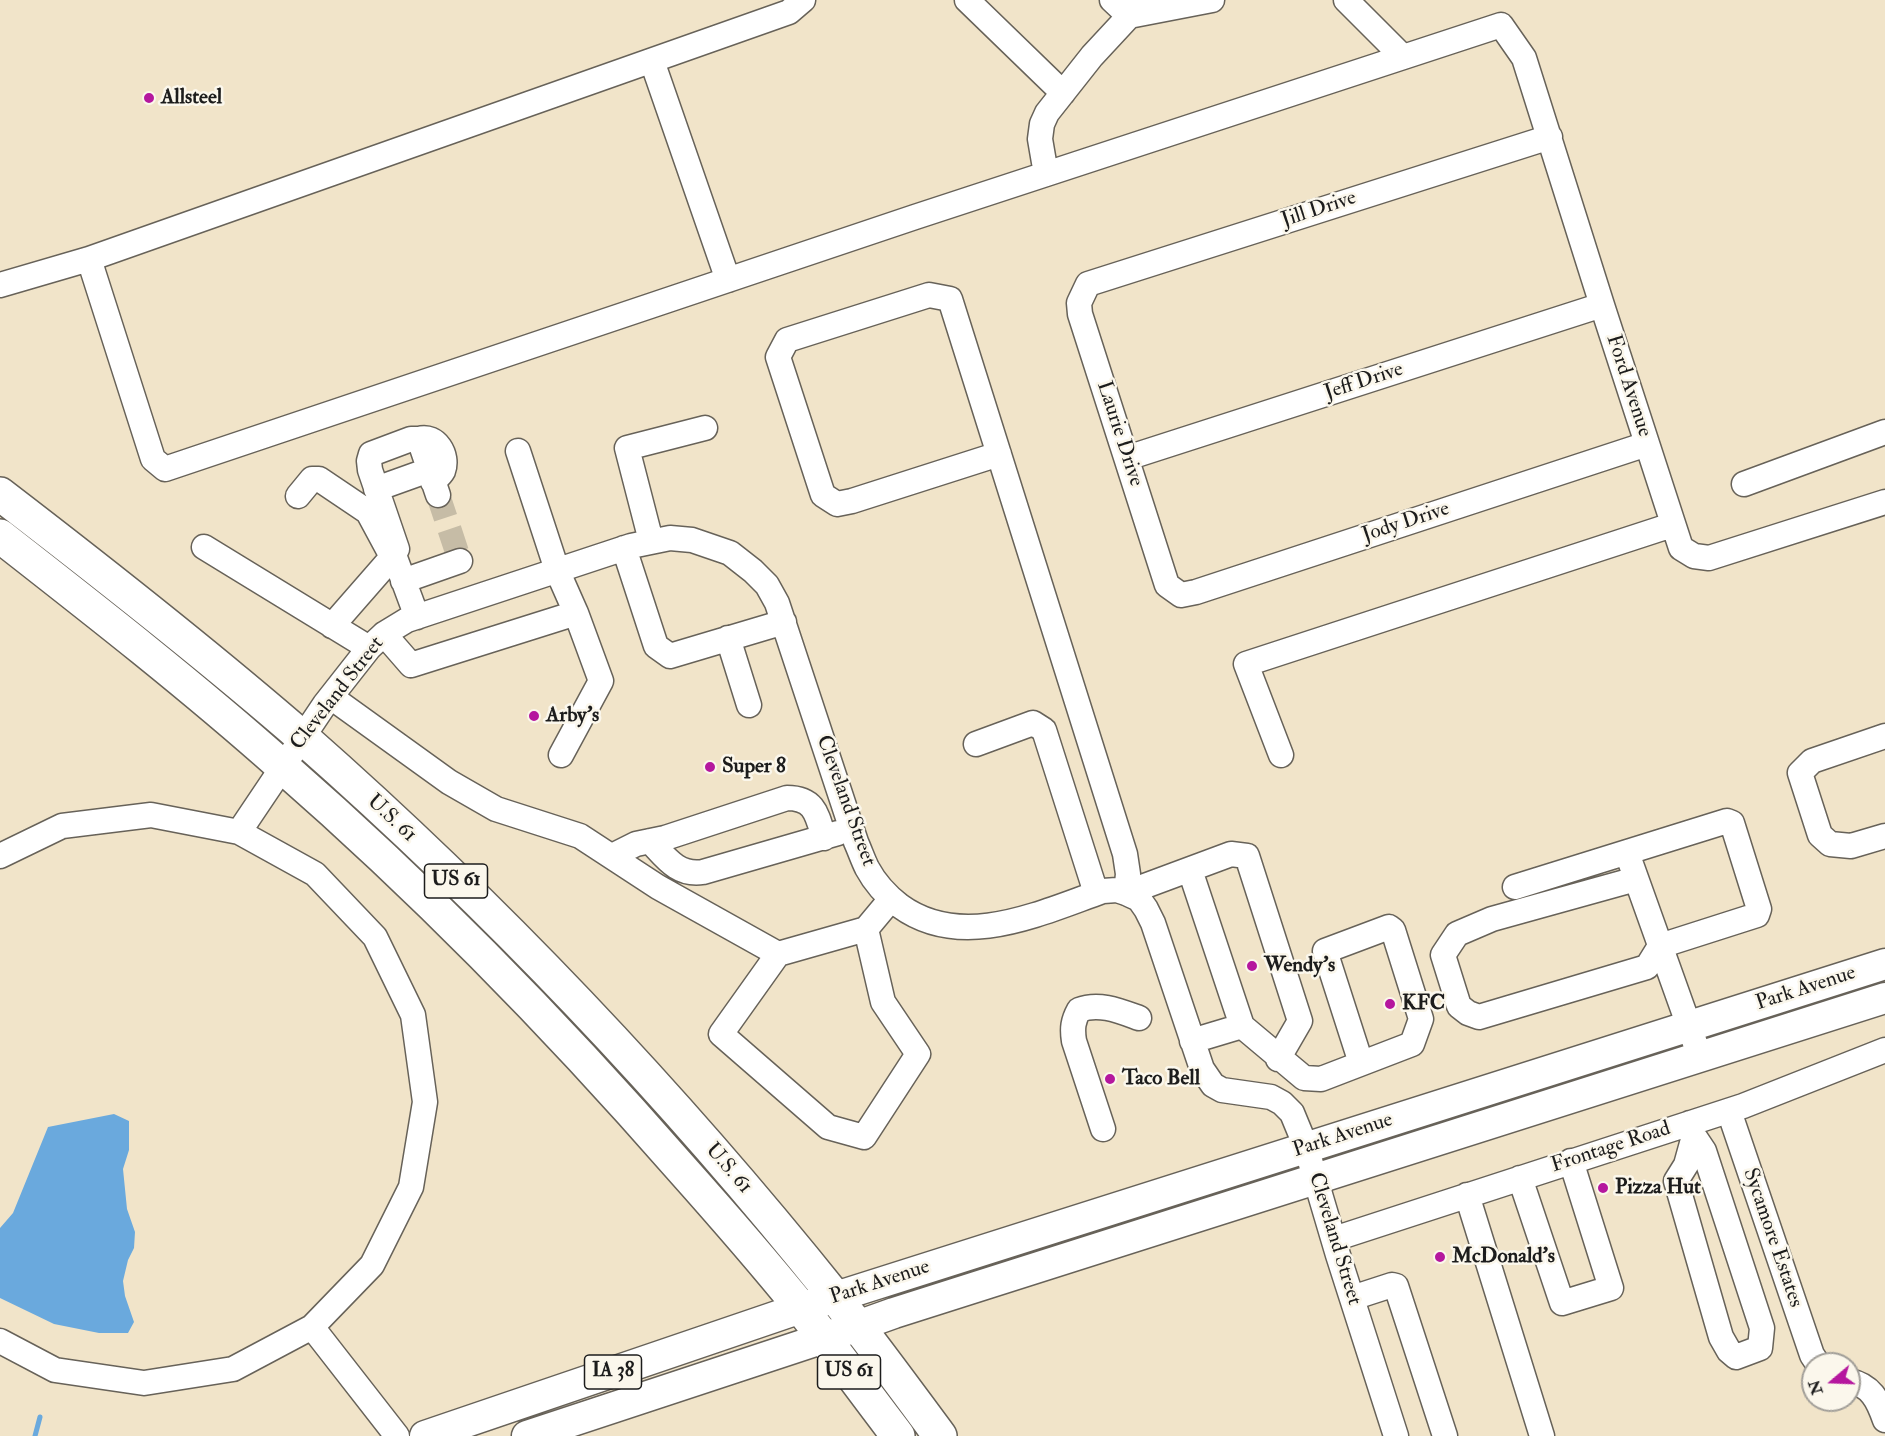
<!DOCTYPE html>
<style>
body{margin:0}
#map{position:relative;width:1885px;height:1436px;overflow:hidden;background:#f1e4c9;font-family:"IM FELL Double Pica",serif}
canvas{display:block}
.north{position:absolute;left:1801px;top:1352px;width:60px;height:60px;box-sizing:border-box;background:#fbf7ec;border:2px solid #a29f99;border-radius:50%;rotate:251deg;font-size:16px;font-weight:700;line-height:24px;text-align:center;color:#1c1c1c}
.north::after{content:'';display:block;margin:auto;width:21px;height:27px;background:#b5179e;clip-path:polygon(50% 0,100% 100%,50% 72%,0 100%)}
</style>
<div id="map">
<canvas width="1885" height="1436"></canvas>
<div class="north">N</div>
</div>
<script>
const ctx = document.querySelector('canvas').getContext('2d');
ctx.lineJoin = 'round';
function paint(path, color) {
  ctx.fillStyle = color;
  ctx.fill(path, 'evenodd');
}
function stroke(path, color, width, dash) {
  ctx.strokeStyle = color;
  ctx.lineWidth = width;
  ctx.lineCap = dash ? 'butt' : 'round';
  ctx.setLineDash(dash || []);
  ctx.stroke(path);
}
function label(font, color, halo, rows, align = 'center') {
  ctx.font = font + ' "IM FELL Double Pica",serif';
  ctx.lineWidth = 5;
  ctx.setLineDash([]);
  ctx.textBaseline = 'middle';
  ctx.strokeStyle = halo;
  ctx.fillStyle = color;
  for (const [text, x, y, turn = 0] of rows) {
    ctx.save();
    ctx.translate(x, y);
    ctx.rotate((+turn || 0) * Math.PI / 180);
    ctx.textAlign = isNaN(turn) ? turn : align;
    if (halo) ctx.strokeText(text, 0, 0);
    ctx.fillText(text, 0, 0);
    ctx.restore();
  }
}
paint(new Path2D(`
 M114,1114L129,1121V1150L123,1169L127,1209L135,1232L134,1248L128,1260L123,1281L125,1296L134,1322L128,1333H99L54,1324L0,1298V1228L13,1213L48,1127Z`), '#6aa9dd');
stroke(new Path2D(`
 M35,1436L40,1417`), '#6aa9dd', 5);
stroke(new Path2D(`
 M438,495L459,558`), '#c6bca6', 24, [24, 12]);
const minor = new Path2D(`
 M967,0L1063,93
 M1112,0L1129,16L1212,0
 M1346,0L1403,57
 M652,61L728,280
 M1550,137L1088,284L1079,303L1080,314L1167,585L1181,595L1196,592L1647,444
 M1046,174L1040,139L1042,124L1047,113L1092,56L1144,0
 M89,259L789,12L803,0
 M0,285L89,259L153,459L165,469L915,217L1501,25L1524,58L1602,305L1681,548L1694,556L1709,558L1885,502
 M419,439C436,434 449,455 443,471C441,475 436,479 433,482
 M518,451L557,570L576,613L601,681L561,755
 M999,454L852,501L837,504L823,495L778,357L787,340L929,295L950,299L1125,854L1128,874L1126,893
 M1127,458L1602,305
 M1744,484L1885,432
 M376,489L429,470
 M298,496L312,479H319L368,512L389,551L394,555L332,626
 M651,541L627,448L705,428
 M204,547L369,648
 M624,548L656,646L670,656L784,622
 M403,581L460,561
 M417,617L394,555L397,549L370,470L369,461L371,454L411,439H419L438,495
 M384,634L411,665L576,613
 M728,638L749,705
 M331,697L449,782L496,809L580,836L658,887L778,954
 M1885,736L1812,761L1800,773L1820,835L1830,844L1851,846L1885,836
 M976,744L1033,723L1044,730L1096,893
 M1281,755L1246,664L1672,525
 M239,832L325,704L369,648L384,634L407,620L631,546L670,538L692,540L730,553L753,571L767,585L777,603L856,842C860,851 863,860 867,868C875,883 887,896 900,906C962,951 1040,913 1103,891L1117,890L1126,893L1139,899L1146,909L1153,923L1202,1069L1213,1085L1222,1090L1271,1097L1282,1103L1292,1113L1306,1147L1338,1255L1396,1436
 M650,841C666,858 678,876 703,872L838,833
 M0,856L62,826L151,815L239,832L315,874L375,937L413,1015L425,1102L411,1187L372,1265L312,1327L233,1369L144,1383L55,1370L0,1341
 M612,856L636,844L665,838L787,798C815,798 817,815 824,838
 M1631,864L1695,1043
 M1190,870L1242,1026
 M1515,887L1727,821L1732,823L1759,909L1757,915L1660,946L1647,967L1479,1017L1468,1013L1459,1006L1443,955L1457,934L1492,919L1636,879
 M1126,893L1231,854L1247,856L1300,1021L1278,1059
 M866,929L883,1002L918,1054L864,1137L828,1127L721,1034L778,954L866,929L891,899
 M1192,1041L1242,1026L1304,1078L1321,1079L1412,1044L1421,1019L1393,930L1389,927L1325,951L1361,1063
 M1729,1111L1812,1355L1818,1364
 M1690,1123L1694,1136L1704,1151L1762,1328L1760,1348L1736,1357L1729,1351L1721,1337L1676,1181L1686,1165L1694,1136
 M1103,1129L1074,1041C1072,1028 1073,1021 1079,1010C1099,1002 1120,1011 1139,1018
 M1520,1178L1562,1303L1611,1288L1571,1161
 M1467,1195L1542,1436
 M1334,1239L1743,1106L1885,1050
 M1352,1298L1392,1285L1396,1286L1445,1436
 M312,1327L397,1436
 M1849,1381C1871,1385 1878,1400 1885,1420`);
const major = new Path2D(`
 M425,1436L801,1308L1885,964
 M527,1436L824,1338L894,1313L1885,998`);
const highway = new Path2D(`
 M0,494C103,573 205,653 303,738C496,908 674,1096 835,1297C871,1342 905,1389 940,1436
 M0,536C96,611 192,686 283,767C425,891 556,1025 680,1167C721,1213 762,1260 801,1308C834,1350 865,1393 898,1436`);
stroke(minor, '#676259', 27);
stroke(major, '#676259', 33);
stroke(highway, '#676259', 36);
stroke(minor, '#fff', 24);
stroke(major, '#fff', 30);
stroke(highway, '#fff', 33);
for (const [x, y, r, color] of [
 [149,98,6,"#b5179e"],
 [534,716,6,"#b5179e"],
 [710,767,6,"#b5179e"],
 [1252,966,6,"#b5179e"],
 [1390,1004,6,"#b5179e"],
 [1110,1079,6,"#b5179e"],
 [1603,1188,6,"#b5179e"],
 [1440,1257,6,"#b5179e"]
]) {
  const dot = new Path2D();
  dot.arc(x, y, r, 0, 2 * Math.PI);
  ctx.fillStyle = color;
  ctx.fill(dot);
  stroke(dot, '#fbf7ec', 2);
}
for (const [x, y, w] of [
 [456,881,63],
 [613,1372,57],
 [849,1372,63]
]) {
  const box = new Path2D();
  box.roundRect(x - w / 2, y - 17, w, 34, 4.5);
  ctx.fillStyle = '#fbf7ec';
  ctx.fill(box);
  stroke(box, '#1c1c1c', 1.5);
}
label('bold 20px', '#1c1c1c', null, [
 ["US 61",456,881],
 ["IA 38",613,1372],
 ["US 61",849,1372]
]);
label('bold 21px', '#1c1c1c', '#fbf7ec', [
 ["Allsteel",161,98],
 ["Arby's",546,716],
 ["Super 8",722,767],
 ["Wendy's",1264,966],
 ["KFC",1402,1004],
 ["Taco Bell",1122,1079],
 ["Pizza Hut",1615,1188],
 ["McDonald's",1452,1257]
], 'left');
label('21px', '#1c1c1c', '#fbf7ec', [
 ["Jill Drive",1319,210,-18],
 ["Jeff Drive",1364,382,-18],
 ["Ford Avenue",1628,386,72],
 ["Laurie Drive",1119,434,72],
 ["Jody Drive",1406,523,-18],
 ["Cleveland Street",338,694,-52],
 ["Cleveland Street",845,801,70],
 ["U.S. 61",391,819,43],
 ["Park Avenue",1806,989,-18],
 ["Park Avenue",1343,1136,-18],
 ["Frontage Road",1611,1148,-18],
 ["U.S. 61",728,1169,49],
 ["Sycamore Estates",1772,1238,71],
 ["Cleveland Street",1334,1239,73],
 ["Park Avenue",880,1283,-18]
]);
</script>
